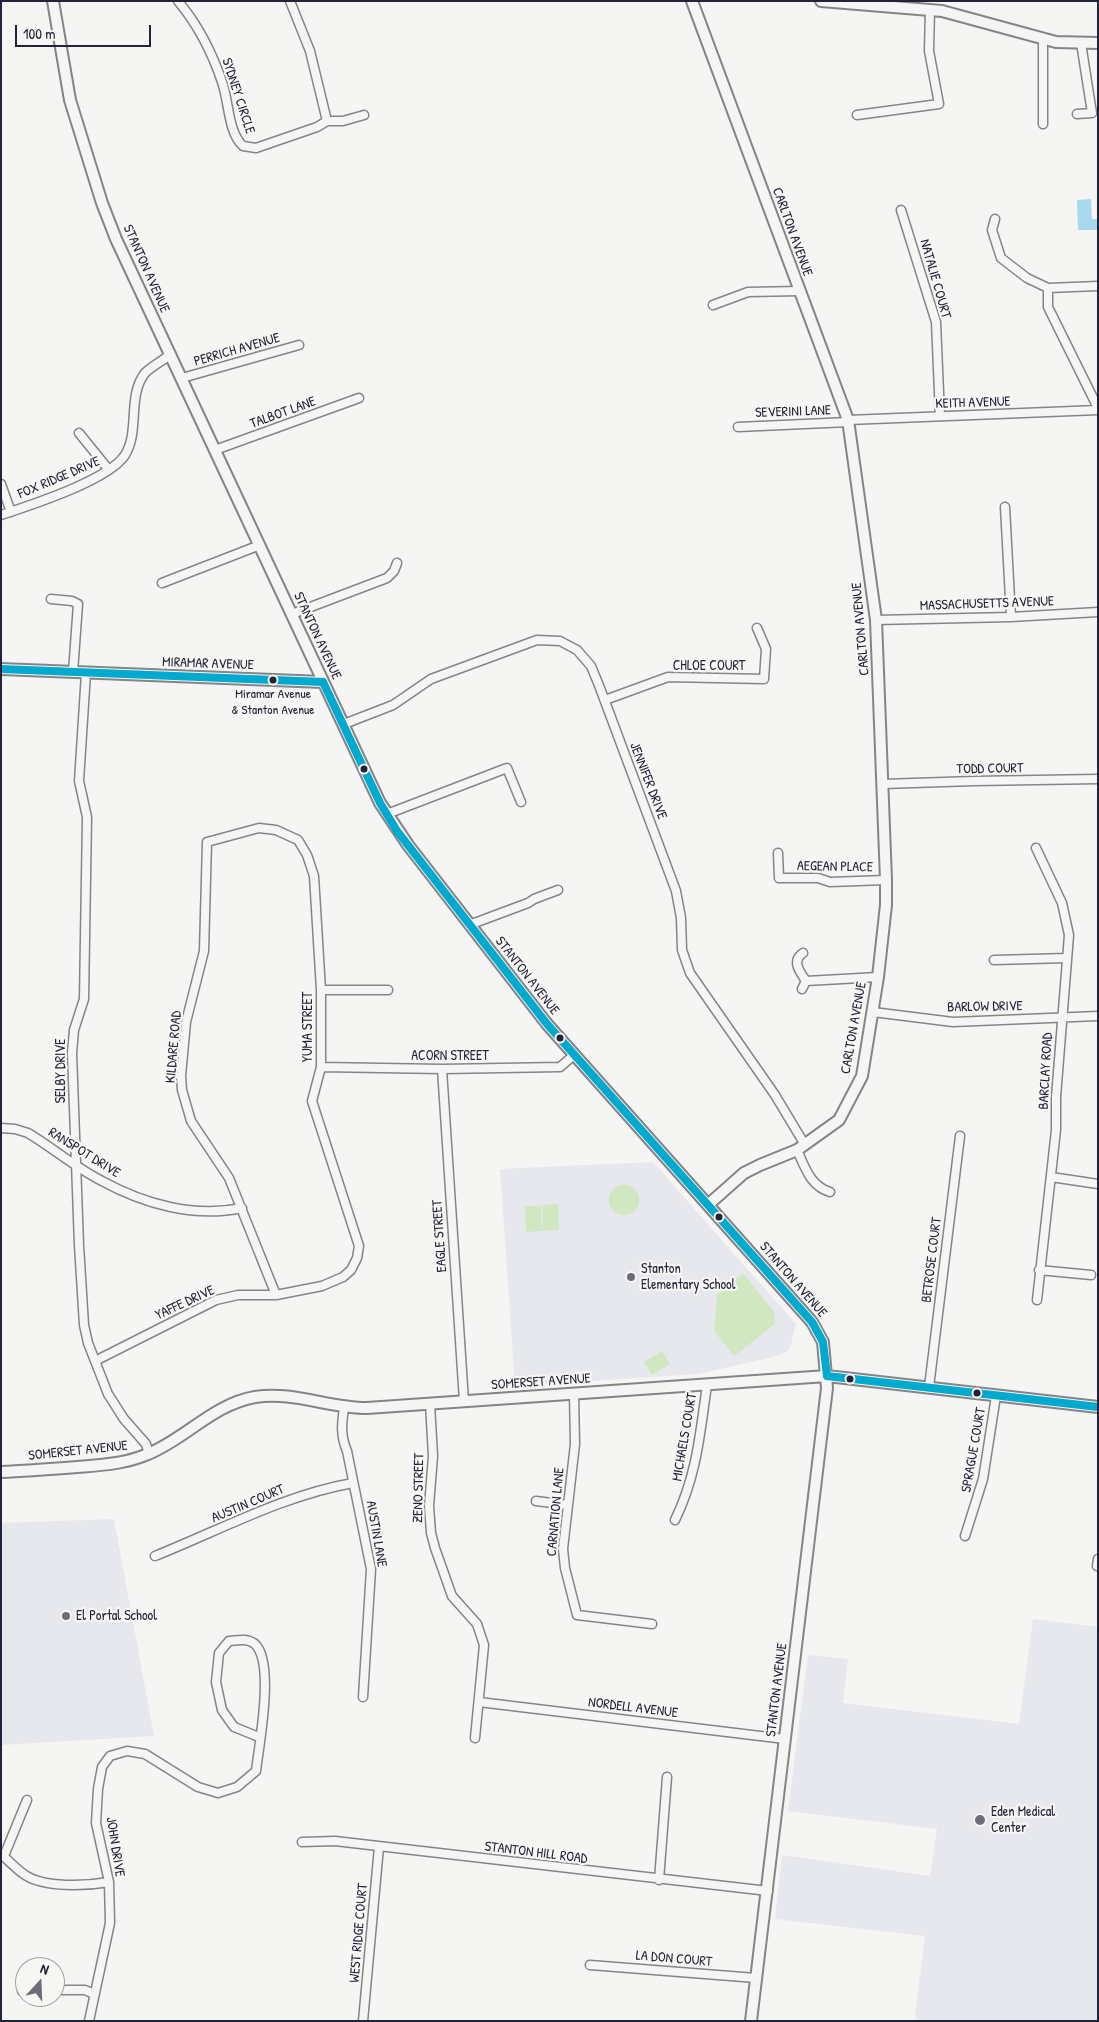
<!DOCTYPE html>
<style>
body{margin:0}
#map{position:relative;width:1099px;height:2022px;overflow:hidden;background:#f5f5f3;font-family:"Patrick Hand",sans-serif}
canvas{display:block}
.frame{position:absolute;inset:0;border:2px solid #22223b;pointer-events:none}
.north{position:absolute;left:15px;top:1957px;width:50px;height:50px;box-sizing:border-box;background:#f6f6f2;border:1px solid #a1a1a9;border-radius:50%;rotate:20deg;font-size:14px;font-weight:700;line-height:20px;text-align:center;color:#22223b}
.north::after{content:'';display:block;margin:auto;width:18px;height:22px;background:#6c6c7b;clip-path:polygon(50% 0,100% 100%,50% 72%,0 100%)}
.scale{position:absolute;left:15px;top:25px;width:136px;height:22px;box-sizing:border-box;border:2px solid #22223b;border-top:0;padding-left:6px;font-size:15px;line-height:18px;white-space:nowrap;color:#22223b;-webkit-text-stroke:4px #f6f6f2;paint-order:stroke}
</style>
<div id="map">
<canvas width="1099" height="2022"></canvas>
<div class="frame"></div>
<div class="north">N</div>
<div class="scale">100 m</div>
</div>
<script>
const ctx = document.querySelector('canvas').getContext('2d');
ctx.lineJoin = 'round';
function paint(path, color) {
  ctx.fillStyle = color;
  ctx.fill(path, 'evenodd');
}
function stroke(path, color, width, dash) {
  ctx.strokeStyle = color;
  ctx.lineWidth = width;
  ctx.lineCap = dash ? 'butt' : 'round';
  ctx.setLineDash(dash || []);
  ctx.stroke(path);
}
function label(font, color, halo, rows, align = 'center') {
  ctx.font = font + ' "Patrick Hand",sans-serif';
  ctx.lineWidth = 4.5;
  ctx.setLineDash([]);
  ctx.textBaseline = 'middle';
  ctx.strokeStyle = halo;
  ctx.fillStyle = color;
  for (const [text, x, y, turn = 0] of rows) {
    ctx.save();
    ctx.translate(x, y);
    ctx.rotate((+turn || 0) * Math.PI / 180);
    ctx.textAlign = isNaN(turn) ? turn : align;
    if (halo) ctx.strokeText(text, 0, 0);
    ctx.fillText(text, 0, 0);
    ctx.restore();
  }
}
paint(new Path2D(`
 M653,1162L796,1324L790,1348L788,1351L773,1357L698,1374L515,1386L500,1169Z
 M114,1519L154,1736L1,1745V1523Z
 M1033,1619L1098,1627V2021H919L915,2016L925,1936L775,1919L782,1855L930,1876L937,1829L788,1811L808,1655L848,1659L843,1703L1019,1724Z`), '#e6e8ed');
paint(new Path2D(`
 M609 1200a15 15 0 1 1 30 0a15 15 0 1 1-30 0Z
 M558,1204L559,1230L543,1231L542,1205Z
 M525,1206H541L542,1231L526,1232Z
 M743,1273L775,1313V1324L734,1356L714,1331L717,1294Z
 M662,1351L670,1364L652,1375L644,1362Z`), '#d0e7c1');
paint(new Path2D(`
 M1091,199L1092,219H1098V230H1078L1077,200Z`), '#a9d9ec');
const minor = new Path2D(`
 M178,1C198,25 212,52 222,82C229,101 228,133 243,146L256,148L317,127L327,121H343L364,115
 M290,1L310,51L327,121
 M1077,114L1092,113L1081,43
 M857,115L939,104L929,51L930,9
 M1043,124V39
 M901,210L936,322L940,416
 M995,219L992,230L1001,258L1027,278L1048,288L1098,286
 M1048,288V307L1098,408
 M713,305L748,292L800,291
 M182,378L299,345
 M848,420L1098,410
 M738,427L849,422
 M79,433L109,470
 M215,450L359,398
 M1,484L11,512
 M1005,507L1011,617
 M1,515C31,505 109,480 125,455C140,431 127,396 145,373C152,366 162,361 170,355
 M162,583L260,545
 M51,599L72,601L78,604L73,672
 M292,614L387,578L394,571L397,563
 M876,620L1011,617L1098,612
 M86,673L79,781L87,817L84,999L74,1030L72,1053L79,1245L84,1325L88,1343L108,1394L124,1419L146,1444L149,1454
 M605,700L668,677L764,679L766,649L757,628
 M344,724L393,705L431,679L537,640L560,641L577,650L591,666L600,688L676,891L681,918L682,950L690,973L775,1095L805,1145
 M883,784L974,781L1098,779
 M387,814L507,768L521,802
 M1036,848L1062,903L1069,935L1056,1097V1130L1037,1300
 M778,853L779,878H818L830,882L886,880
 M469,925L528,903L534,899L558,890
 M994,960L1067,958
 M806,981L878,977
 M802,989L806,981C800,972 791,961 803,953
 M321,990H388
 M873,1012L953,1022L1098,1016
 M321,1067L442,1069L560,1067L574,1055
 M442,1069L464,1401
 M1,1128L15,1129L28,1133C53,1148 76,1168 102,1181C144,1204 194,1218 242,1208
 M797,1150C805,1167 810,1186 830,1192
 M1051,1177L1098,1184
 M1039,1270L1091,1275
 M95,1361L216,1300L238,1295H276L322,1286L343,1277L351,1270L357,1258L359,1246L312,1101L321,1067V990L314,876L307,855L298,840L276,830L259,828L207,842L204,951L186,1022L181,1076L182,1090L191,1121L229,1178L276,1295
 M929,1387L960,1136
 M574,1394L575,1444L563,1549L565,1568L577,1615L652,1624
 M430,1404L433,1456L429,1506L431,1533L435,1548L452,1596L477,1624L484,1645L475,1738
 M344,1407C342,1423 340,1435 347,1451L371,1569L363,1697
 M536,1501L568,1505
 M675,1520C697,1475 700,1433 707,1385
 M965,1536L983,1479L996,1396
 M155,1556C220,1530 284,1495 353,1483
 M1097,1566L1098,1559
 M479,1702L785,1739
 M302,1842L335,1841L768,1891
 M1,1854C9,1861 16,1869 25,1875C45,1888 86,1886 109,1882
 M4,1856L27,1800
 M659,1880L667,1777
 M590,1965L756,1978
 M55,1990H85L94,1994
 M22,1991H25
 M89,2021L110,1923L109,1882L96,1823L98,1789L102,1767L110,1756L127,1751L145,1754L198,1787L218,1793L237,1787L256,1771C259,1745 275,1663 255,1644C248,1638 238,1640 229,1641L219,1653L216,1682L222,1710L234,1727L259,1737
 M363,2021L379,1847`);
const tertiary = new Path2D(`
 M53,1L70,100L102,203L116,239L380,803L408,845L547,1024L812,1322L823,1342L827,1388L751,2021
 M692,1L848,420L876,620L886,880V905L878,977L862,1076L839,1120L797,1150L760,1165L744,1173L709,1204
 M821,1L942,11L1056,42L1098,43
 M1,669L323,682
 M1,1472C27,1471 52,1469 77,1467C101,1465 125,1464 148,1454C185,1439 214,1404 255,1397C293,1391 329,1408 367,1408L827,1376L1098,1407`);
stroke(minor, '#858589', 11);
stroke(tertiary, '#858589', 14);
stroke(minor, '#f5f5f3', 8);
stroke(tertiary, '#f5f5f3', 10);
stroke(new Path2D(`
 M1,669L323,682
 M323,682L380,803L397,831L547,1024L812,1322L823,1342L827,1376
 M827,1376L1098,1407`), '#00a9ce', 8);
for (const [x, y, r, color] of [
 [273,680,4.5,"#22223b"],
 [364,769,4.5,"#22223b"],
 [560,1038,4.5,"#22223b"],
 [719,1217,4.5,"#22223b"],
 [631,1277,5,"#6c6c7b"],
 [850,1379,4.5,"#22223b"],
 [977,1393,4.5,"#22223b"],
 [66,1616,5,"#6c6c7b"],
 [980,1820,6,"#6c6c7b"]
]) {
  const dot = new Path2D();
  dot.arc(x, y, r, 0, 2 * Math.PI);
  ctx.fillStyle = color;
  ctx.fill(dot);
  stroke(dot, '#f6f6f2', 2);
}
label('13px', '#22223b', '#f6f6f2', [
 ["Miramar Avenue",273,695],
 ["& Stanton Avenue",273,711]
]);
label('14px', '#22223b', '#f6f6f2', [
 ["SYDNEY CIRCLE",238,96,72],
 ["CARLTON AVENUE",792,232,70],
 ["STANTON AVENUE",146,269,66],
 ["NATALIE COURT",935,279,74],
 ["PERRICH AVENUE",237,350,-16],
 ["KEITH AVENUE",973,403,-2],
 ["SEVERINI LANE",793,412,-2],
 ["TALBOT LANE",283,413,-20],
 ["FOX RIDGE DRIVE",59,478,-23],
 ["MASSACHUSETTS AVENUE",987,604,-2],
 ["CARLTON AVENUE",861,629,-95],
 ["STANTON AVENUE",317,636,65],
 ["MIRAMAR AVENUE",208,664,2],
 ["CHLOE COURT",709,666],
 ["TODD COURT",990,769,-1],
 ["JENNIFER DRIVE",648,781,69],
 ["AEGEAN PLACE",835,867,1],
 ["STANTON AVENUE",527,976,52],
 ["BARLOW DRIVE",985,1007,-1],
 ["YUMA STREET",308,1027,-90],
 ["CARLTON AVENUE",854,1028,-80],
 ["KILDARE ROAD",174,1047,-85],
 ["ACORN STREET",450,1056],
 ["SELBY DRIVE",61,1071,-90],
 ["BARCLAY ROAD",1046,1071,-87],
 ["RANSPOT DRIVE",84,1153,32],
 ["EAGLE STREET",440,1236,-94],
 ["BETROSE COURT",932,1260,-83],
 ["STANTON AVENUE",793,1280,49],
 ["YAFFE DRIVE",185,1303,-25],
 ["SOMERSET AVENUE",541,1382,-4],
 ["MICHAELS COURT",685,1437,-80],
 ["SPRAGUE COURT",974,1450,-80],
 ["SOMERSET AVENUE",78,1451,-6],
 ["ZENO STREET",419,1488,-89],
 ["AUSTIN COURT",248,1504,-23],
 ["CARNATION LANE",556,1512,-85],
 ["AUSTIN LANE",376,1534,80],
 ["STANTON AVENUE",777,1690,-83],
 ["NORDELL AVENUE",633,1708,7],
 ["JOHN DRIVE",115,1847,81],
 ["STANTON HILL ROAD",536,1853,7],
 ["WEST RIDGE COURT",359,1933,-85],
 ["LA DON COURT",674,1959,5]
]);
label('14px', '#22223b', '#f6f6f2', [
 ["Stanton",641,1269],
 ["Elementary School",641,1285],
 ["El Portal School",76,1616],
 ["Eden Medical",991,1812],
 ["Center",991,1828]
], 'left');
</script>
